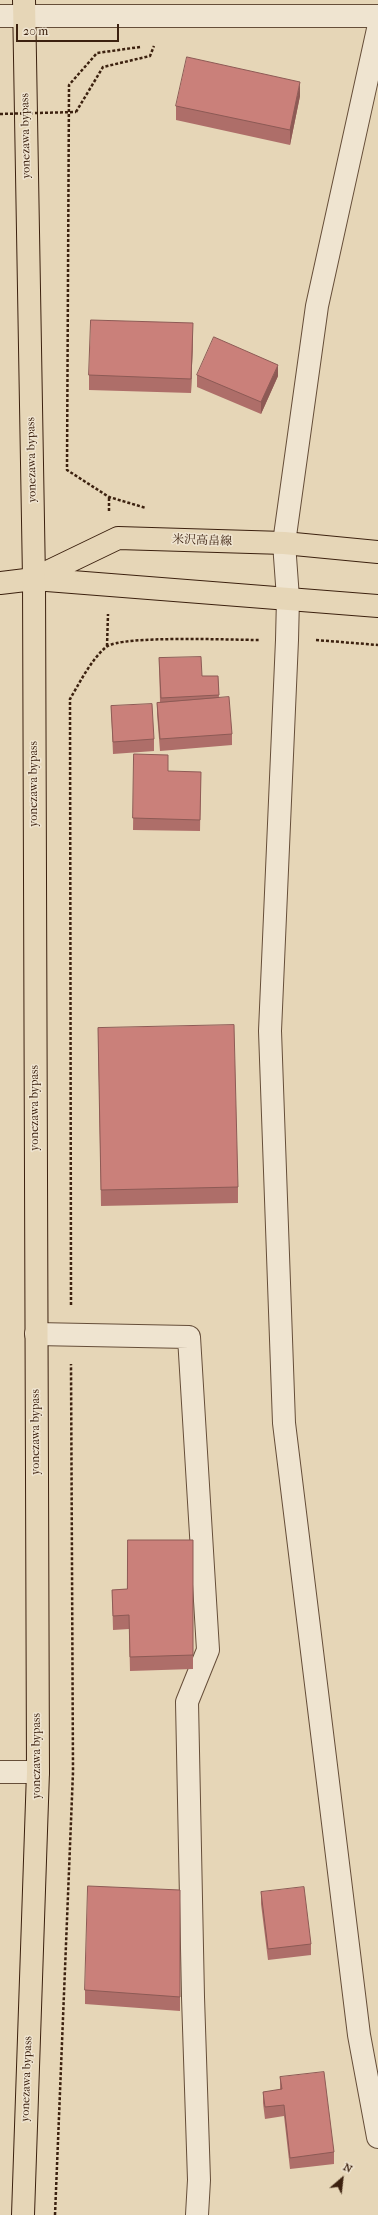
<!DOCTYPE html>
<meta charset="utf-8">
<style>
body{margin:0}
#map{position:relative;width:378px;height:2215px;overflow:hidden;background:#e6d6b7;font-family:"IM FELL French Canon",serif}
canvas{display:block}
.north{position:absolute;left:322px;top:2159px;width:40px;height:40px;-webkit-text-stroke:3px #efe4d0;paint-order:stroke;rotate:28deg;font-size:11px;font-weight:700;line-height:16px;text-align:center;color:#3c210f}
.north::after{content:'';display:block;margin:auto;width:14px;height:18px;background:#3c210f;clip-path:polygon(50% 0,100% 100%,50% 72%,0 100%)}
.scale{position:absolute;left:16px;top:24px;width:103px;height:18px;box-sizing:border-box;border:2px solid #3c210f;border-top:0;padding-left:5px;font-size:12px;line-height:14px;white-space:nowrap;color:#3c210f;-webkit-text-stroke:3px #efe4d0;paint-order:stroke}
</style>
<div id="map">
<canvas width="378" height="2215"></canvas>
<div class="north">N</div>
<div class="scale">20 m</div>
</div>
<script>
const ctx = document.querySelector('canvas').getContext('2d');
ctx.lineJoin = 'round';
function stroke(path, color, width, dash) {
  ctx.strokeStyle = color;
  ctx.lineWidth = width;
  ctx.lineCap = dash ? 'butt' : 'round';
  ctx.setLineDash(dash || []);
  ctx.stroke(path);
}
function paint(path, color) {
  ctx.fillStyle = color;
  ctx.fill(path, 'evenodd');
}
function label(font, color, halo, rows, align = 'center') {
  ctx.font = font + ' "IM FELL French Canon","Noto Serif JP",serif';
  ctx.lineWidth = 3;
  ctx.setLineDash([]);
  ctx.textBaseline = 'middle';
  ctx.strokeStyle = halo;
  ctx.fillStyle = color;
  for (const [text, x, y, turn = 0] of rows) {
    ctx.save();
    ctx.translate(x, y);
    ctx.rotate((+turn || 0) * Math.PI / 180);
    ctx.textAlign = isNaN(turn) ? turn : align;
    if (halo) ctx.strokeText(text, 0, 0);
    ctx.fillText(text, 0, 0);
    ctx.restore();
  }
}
const minor = new Path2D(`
 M0,16H378
 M378,29L317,306L284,543L288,598L287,640L270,1031L284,1423L359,2035L378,2137
 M36,1334L189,1337L208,1650L187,1702L193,1997L199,2180L197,2215
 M0,1772H38`);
const major = new Path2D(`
 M35,578L118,538L284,543L378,552
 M0,583L34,579L378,606`);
const highway = new Path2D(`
 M23,2215L38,1772L34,579L24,0`);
stroke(minor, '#664e39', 24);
stroke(major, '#3c210f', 24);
stroke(highway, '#3c210f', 24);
stroke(new Path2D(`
 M140,47L97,53L69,85L67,470L109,497L146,508
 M76,112L103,67L150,56L154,46
 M109,511V497
 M316,640L378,645
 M107,646L108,614
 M71,1305L70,699C80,682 91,660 106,647C121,635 233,640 259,640
 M55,2215L73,1772L71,1364`), '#3c210f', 2.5, [3, 2]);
stroke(minor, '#efe4d0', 22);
stroke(major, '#e6d6b7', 22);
stroke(highway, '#e6d6b7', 22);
stroke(new Path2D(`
 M0,114L76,112`), '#3c210f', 2.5, [3, 2]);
paint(new Path2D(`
 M300,96L290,145L176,120V106Z
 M193,338L191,393L89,390V375Z
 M197,375L278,376L261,414L197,387Z
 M159,658L202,676H218L219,698L232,734V745L160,751L157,714V703L160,702Z
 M111,706L154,739V751L113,754Z
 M134,754L168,772H201L200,831L133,830Z
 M98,1028L238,1187V1203L101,1206Z
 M193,1540V1669L130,1671L129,1629L113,1630L112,1590L127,1589Z
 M180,1890V2011L85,2004V1990Z
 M261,1892L311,1944V1955L268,1960L261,1904Z
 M280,2077L334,2152V2164L290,2169L284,2116L265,2119L263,2103V2092L280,2090Z`), '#ae6e69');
paint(new Path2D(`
 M300,82V96L290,145V130Z
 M193,323V338L191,393V379Z
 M278,365V376L261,414V402Z`), '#8d5a55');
const building = new Path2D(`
 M187,57L300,82L290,130L176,106Z
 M91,320L193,323L191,379L89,375Z
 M214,337L278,365L261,402L197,375Z
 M201,657L202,676H218L219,695L161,698L159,658Z
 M229,697L232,734L160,739L157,703Z
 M152,704L154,739L113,742L111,706Z
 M134,754L168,755V771L201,772L200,820L133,818Z
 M234,1025L238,1187L101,1190L98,1028Z
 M128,1540H193V1655L130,1657L129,1615L113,1616L112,1590L127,1589Z
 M88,1886L180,1890V1997L85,1990Z
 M304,1887L311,1944L268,1949L261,1892Z
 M324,2072L334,2152L290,2158L284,2105L265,2107L263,2092L282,2089L280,2077Z`);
paint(building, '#ca807a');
stroke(building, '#8d5a55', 1);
label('12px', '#3c210f', '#efe4d0', [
 ["yonezawa bypass",26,136,-91],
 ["yonezawa bypass",32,460,-91],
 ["米沢高畠線",202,541,2],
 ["yonezawa bypass",34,784,-90],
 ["yonezawa bypass",35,1108,-90],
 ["yonezawa bypass",36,1432,-90],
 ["yonezawa bypass",37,1756,-90],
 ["yonezawa bypass",27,2079,-88]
]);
</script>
